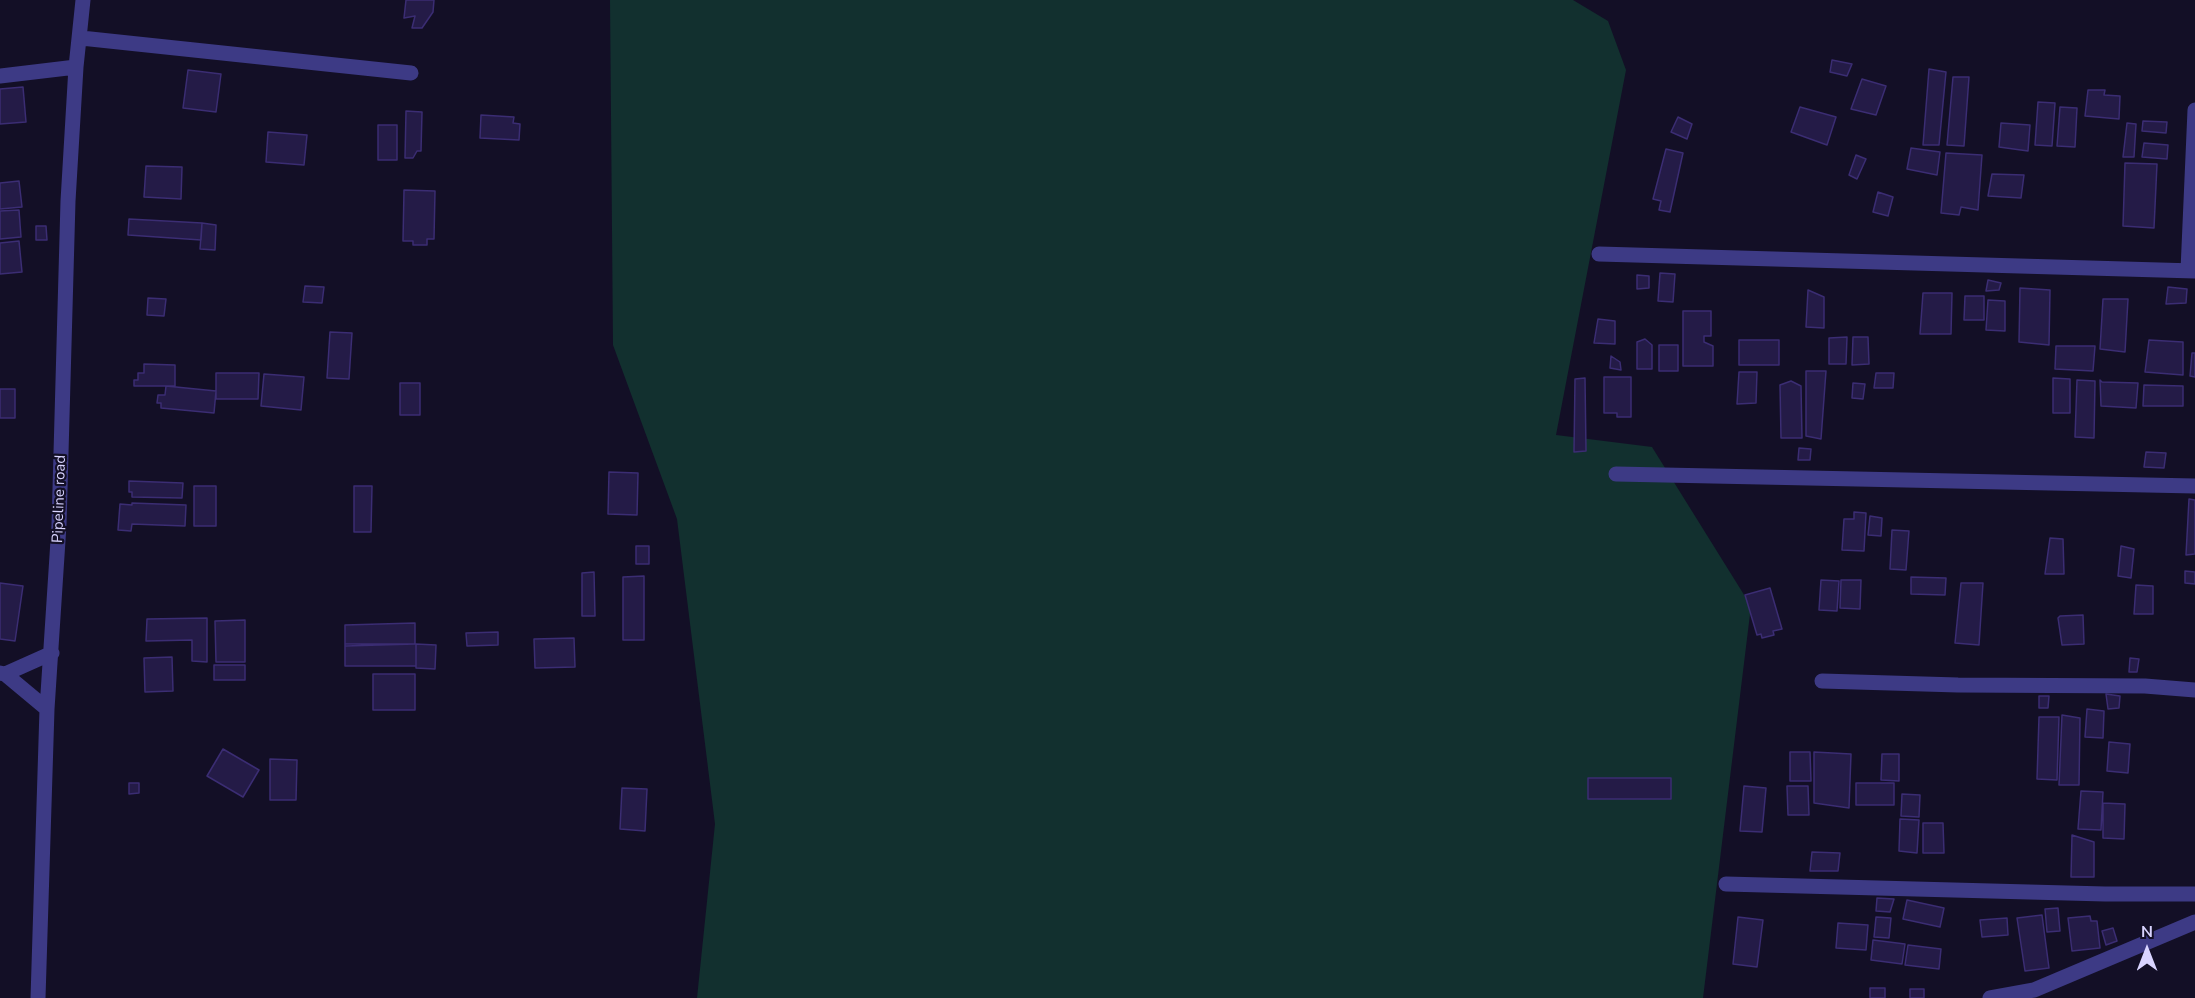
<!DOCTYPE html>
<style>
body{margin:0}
#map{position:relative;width:2195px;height:998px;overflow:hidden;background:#130f26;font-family:"Nunito Sans",sans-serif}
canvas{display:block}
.north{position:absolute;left:2117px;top:920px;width:60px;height:60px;-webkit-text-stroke:4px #130f26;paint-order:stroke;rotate:0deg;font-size:16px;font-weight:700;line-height:24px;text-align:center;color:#d9d4ff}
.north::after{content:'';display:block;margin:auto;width:21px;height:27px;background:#d9d4ff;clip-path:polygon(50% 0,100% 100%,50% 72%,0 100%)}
</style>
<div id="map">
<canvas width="2195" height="998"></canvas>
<div class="north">N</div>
</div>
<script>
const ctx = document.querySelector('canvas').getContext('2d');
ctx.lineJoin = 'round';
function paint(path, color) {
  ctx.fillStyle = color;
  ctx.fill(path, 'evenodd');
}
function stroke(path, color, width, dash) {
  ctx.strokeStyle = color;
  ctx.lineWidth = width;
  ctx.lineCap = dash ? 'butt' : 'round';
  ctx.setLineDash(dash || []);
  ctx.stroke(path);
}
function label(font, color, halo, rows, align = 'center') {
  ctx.font = font + ' "Nunito Sans",sans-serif';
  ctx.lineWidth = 4.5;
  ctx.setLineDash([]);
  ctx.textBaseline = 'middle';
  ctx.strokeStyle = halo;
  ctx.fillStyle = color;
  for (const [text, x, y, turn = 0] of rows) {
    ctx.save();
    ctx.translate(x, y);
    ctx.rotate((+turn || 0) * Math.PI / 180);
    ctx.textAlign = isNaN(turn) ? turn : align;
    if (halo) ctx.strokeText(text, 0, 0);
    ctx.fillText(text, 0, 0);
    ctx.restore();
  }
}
paint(new Path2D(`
 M610,0H1573L1608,21L1626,70L1556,435L1652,447L1751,606L1703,998H697L715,824L677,519L613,345Z`), '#12302f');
const building = new Path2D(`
 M406,0H434L433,12L422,28H412L415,16L404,18Z
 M1832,60L1852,64L1847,76L1830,72Z
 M1929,69L1946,72L1939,145H1923Z
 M188,70L221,74L216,112L183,108Z
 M1953,77H1969L1964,146L1947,145Z
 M1862,79L1886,86L1876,115L1851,109Z
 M23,87L26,122L0,124V89Z
 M2088,90H2105L2104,95L2120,96L2119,119L2085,116Z
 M2038,102L2055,103L2052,146L2035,145Z
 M1800,107L1836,117L1827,145L1791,132Z
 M2060,107L2077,108L2075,147L2057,146Z
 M406,111L422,112L421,151H417L413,158H405Z
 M481,115L514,117L513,123L520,124L519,140L480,138Z
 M1678,117L1692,124L1687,139L1671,132Z
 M2143,121L2167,122L2166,133L2142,131Z
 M2001,123L2030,125L2028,151L1999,147Z
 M2127,123L2136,124L2134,157H2123Z
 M378,125H397V160H378Z
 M268,132L307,135L304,165L266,162Z
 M2144,143L2168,145L2167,159L2142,157Z
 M1911,148L1940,152L1937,175L1907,169Z
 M1666,149L1683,153L1670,212L1659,210L1661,201L1653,199Z
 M1946,153L1982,155L1978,210L1961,207L1959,215L1941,213Z
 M1856,155L1866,159L1857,179L1849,175Z
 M2125,163L2157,164L2154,228L2123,226Z
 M146,166L182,167L181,199L144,197Z
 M1992,174L2024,175L2021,198L1988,196Z
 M19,181L22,207L0,209V183Z
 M404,190L435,191L434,239H427V245H413V241H403Z
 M1878,192L1893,197L1888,216L1873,212Z
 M19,210L21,237L0,239V211Z
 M129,219L202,223L201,240L128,235Z
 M202,223L216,225L215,250L200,249Z
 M36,226H46L47,240H36Z
 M19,241L22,272L0,274V243Z
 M1660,273L1675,274L1673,302L1658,301Z
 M1637,275L1649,276V288L1637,289Z
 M1988,280L2001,283L1999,290L1986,291Z
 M305,286L324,287L322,303L303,302Z
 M2168,287L2187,289L2186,303L2166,304Z
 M2020,288L2050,290L2049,345L2019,342Z
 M1808,290L1824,297V328L1806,327Z
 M1923,293H1952L1951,334H1920Z
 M1965,296H1984V320H1964Z
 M148,298L166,299L164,316L147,315Z
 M2103,299H2128L2125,352L2100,349Z
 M1988,300L2005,301V331L1986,330Z
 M1683,311H1711V336H1704V342L1713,346V366H1683Z
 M1598,319L1615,321V344L1594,343Z
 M330,332L352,333L349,379L327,378Z
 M1847,337L1846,364H1829V338Z
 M1853,337H1868L1869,364L1852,365Z
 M1645,339L1652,345V369H1637V342Z
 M1739,340H1779V365H1739Z
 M2149,340L2183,342V375L2145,372Z
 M1659,345H1678V371H1659Z
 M2056,346H2095L2093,371L2055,369Z
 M2192,353H2195V377L2190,376Z
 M1611,356L1620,362L1621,370L1610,368Z
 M144,364L175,365V386H134V380H138V373H144Z
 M1806,371H1826L1821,439L1806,436Z
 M1739,372H1757L1756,403L1737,404Z
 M216,373H259L258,399H216Z
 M1876,373H1894L1893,388H1874Z
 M264,374L304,377L301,410L261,406Z
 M1604,377H1631V417H1617V413H1604Z
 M1585,378L1586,451L1574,452L1575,379Z
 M2053,378L2070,379V413H2053Z
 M2077,380L2095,381L2094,438L2075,437Z
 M2100,380L2102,382L2138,383L2136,408L2101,406Z
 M1791,381L1801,386L1802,438H1781L1780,385Z
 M400,383H420V415H400Z
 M1853,383L1865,384L1863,399L1852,398Z
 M2144,385L2183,386V406H2143Z
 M166,386L216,391L214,413L161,408V403H157L158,395H165Z
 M0,389H15V418H0Z
 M1799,448L1811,449L1810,460H1798Z
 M2146,452L2166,453L2164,468L2144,467Z
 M609,472L638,473L637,515L608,514Z
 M129,481L183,483L182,498L132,497V492H129Z
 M194,486H216V526H194Z
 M354,486H372L371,532H354Z
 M2189,499L2195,500V554L2186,555Z
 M132,503L186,505L185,526L132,524L131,531L118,530L120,504L132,505Z
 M1854,512L1866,513L1864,551L1842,550L1844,519H1854Z
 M1870,516L1882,518L1881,536L1868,535Z
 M1892,530L1909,531L1906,570L1890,569Z
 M2050,538L2063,539L2064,574H2045Z
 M636,546H649V564H636Z
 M2121,546L2134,549L2131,578L2118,576Z
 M2185,571L2195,572V584L2185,583Z
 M594,572L595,616H582V573Z
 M644,576V640H623V577Z
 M1911,577L1946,578L1945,595L1911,594Z
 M1821,580L1839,581L1837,611L1819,610Z
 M1841,580H1861L1860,609L1840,608Z
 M0,583L23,586L15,641L0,639Z
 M1961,583H1983L1979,645L1955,643Z
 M2136,585L2153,586V614H2134Z
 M1770,588L1782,629L1773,631L1774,635L1762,638L1761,634L1757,635L1745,595Z
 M2083,615L2084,644L2062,645L2058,618L2060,616Z
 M207,618V662L192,661V640L146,641L147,619Z
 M245,620V662H216L215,621Z
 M415,623V644L345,646V625Z
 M498,632V645L467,646L466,633Z
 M574,638L575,667L535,668L534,639Z
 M345,644H416V666H345Z
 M416,644L436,645L435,669L416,668Z
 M172,657L173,691L145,692L144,658Z
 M2130,658L2139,659L2137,672H2129Z
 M214,665H245V680H214Z
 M373,674H415V710H373Z
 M2106,694L2120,696L2119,708L2108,709Z
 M2039,696H2049L2048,708H2039Z
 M2087,709L2104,711L2103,738L2085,737Z
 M2062,715L2080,718L2079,785H2059Z
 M2039,717H2059L2057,780L2037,779Z
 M2109,742L2130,744L2128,773L2107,771Z
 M223,749L259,770L243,797L207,776Z
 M1790,752H1810L1811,781H1790Z
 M1814,752L1851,754L1849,808L1814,803Z
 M1882,754H1899V781L1881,780Z
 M270,759L297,760L296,800H270Z
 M1588,778H1671V799H1588Z
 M129,783H139V793L129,794Z
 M1856,783H1894V805H1856Z
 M1744,786L1766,788L1762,832L1740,831Z
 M1787,786H1808L1809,815H1788Z
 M622,788L647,789L645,831L620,829Z
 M2081,791L2103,792L2101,830L2078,829Z
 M1902,794L1920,795L1919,817L1901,816Z
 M2103,803L2125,804L2124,839L2103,838Z
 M1900,819L1919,820L1917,853L1899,851Z
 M1923,823H1943L1944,853H1923Z
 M2072,835L2094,842V877H2071Z
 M1812,852L1840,853L1838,871H1810Z
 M1877,898L1894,899L1890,912L1876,911Z
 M1907,900L1944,908L1940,927L1903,919Z
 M2058,908L2060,931L2047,932L2045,909Z
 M2042,915L2049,968L2025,971L2017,918Z
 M2090,916L2091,921H2097L2100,948L2072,951L2068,918Z
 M1738,917L1763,920L1757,967L1733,964Z
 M1876,917L1891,918L1889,938L1874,937Z
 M2007,918L2008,935L1982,937L1980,920Z
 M1838,923L1868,925L1866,950L1836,948Z
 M2113,928L2117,941L2106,945L2102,931Z
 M1873,940L1905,944L1902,964L1871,960Z
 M1908,945L1941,949L1939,969L1905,965Z
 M1870,988H1885V998H1870Z
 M1910,989H1924V998H1910Z`);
paint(building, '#241b47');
stroke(building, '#3b2d73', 1.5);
stroke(new Path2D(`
 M81,38L411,73
 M0,76L76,67
 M1599,254L2195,271
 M2188,270L2195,110
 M1616,474L2195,486
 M0,673L5,674L47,709
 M5,674L52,653
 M1822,681L1958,685L2145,686L2195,690
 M1726,884L2105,894H2195
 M38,998L47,709L59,525L68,201L76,67L83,0
 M1990,998L2034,990L2195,922`), '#3d3a85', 15);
label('15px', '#d9d4ff', '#130f26', [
 ["Pipeline road",60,499,-88]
]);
</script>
